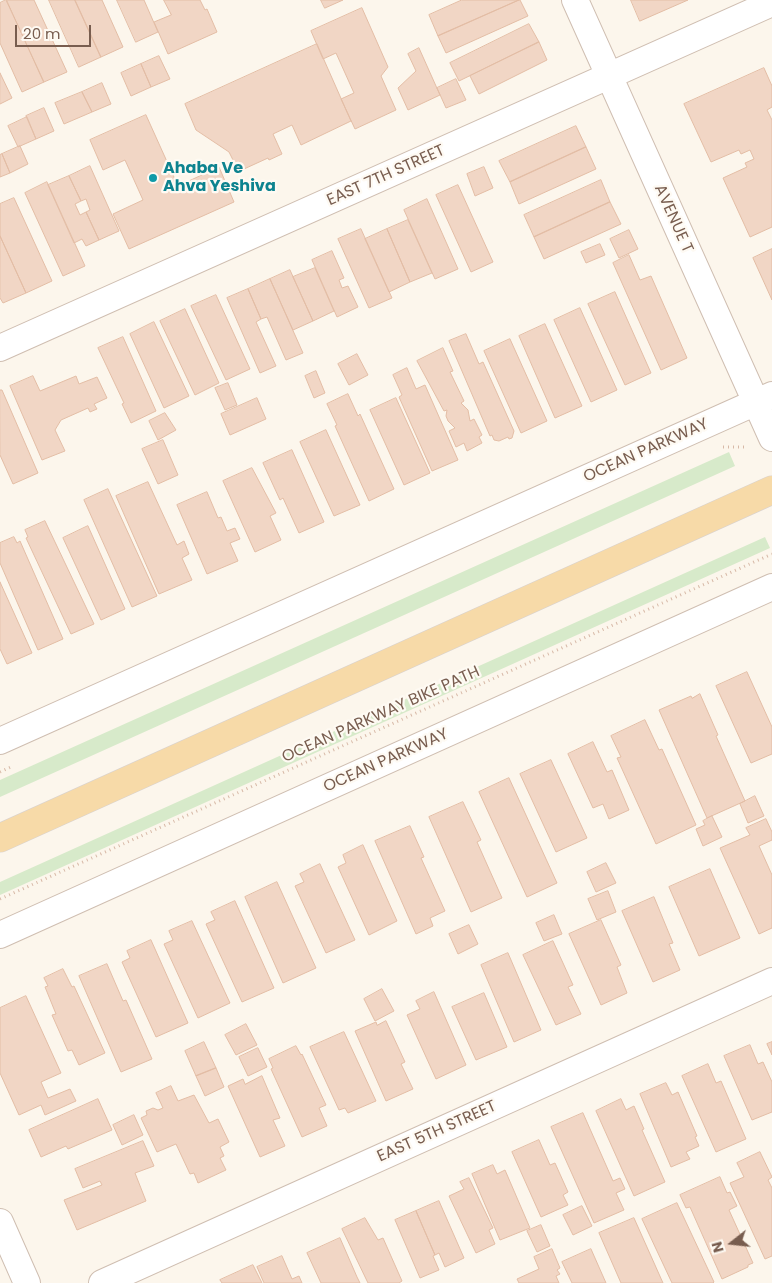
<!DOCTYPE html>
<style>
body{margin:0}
#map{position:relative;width:772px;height:1283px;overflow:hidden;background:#fcf6ec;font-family:Poppins,sans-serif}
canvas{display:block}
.north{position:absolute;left:707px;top:1218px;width:50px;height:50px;-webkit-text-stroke:4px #fefaf3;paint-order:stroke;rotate:254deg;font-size:14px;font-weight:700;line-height:20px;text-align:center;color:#785d4f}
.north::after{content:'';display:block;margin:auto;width:18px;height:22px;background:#785d4f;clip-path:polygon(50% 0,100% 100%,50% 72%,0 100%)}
.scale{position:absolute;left:15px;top:25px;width:76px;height:22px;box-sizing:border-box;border:2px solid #785d4f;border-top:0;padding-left:6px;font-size:15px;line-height:18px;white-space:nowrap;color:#785d4f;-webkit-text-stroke:4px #fefaf3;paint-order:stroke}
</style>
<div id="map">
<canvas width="772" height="1283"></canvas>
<div class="north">N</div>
<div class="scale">20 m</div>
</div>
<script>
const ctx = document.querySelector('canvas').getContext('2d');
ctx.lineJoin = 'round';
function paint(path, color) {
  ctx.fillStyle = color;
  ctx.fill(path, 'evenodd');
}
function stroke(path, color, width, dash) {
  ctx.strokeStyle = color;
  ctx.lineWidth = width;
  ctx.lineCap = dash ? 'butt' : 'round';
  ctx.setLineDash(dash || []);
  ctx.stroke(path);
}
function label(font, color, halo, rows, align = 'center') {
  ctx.font = font + ' Poppins,sans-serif';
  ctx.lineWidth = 4.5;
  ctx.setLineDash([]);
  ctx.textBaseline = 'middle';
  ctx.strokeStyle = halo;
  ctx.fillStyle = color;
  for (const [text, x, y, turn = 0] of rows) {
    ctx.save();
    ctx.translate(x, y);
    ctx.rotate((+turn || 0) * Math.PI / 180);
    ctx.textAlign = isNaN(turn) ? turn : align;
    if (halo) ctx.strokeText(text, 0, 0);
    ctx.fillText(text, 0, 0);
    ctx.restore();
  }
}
paint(new Path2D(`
 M729,452L735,466L0,797V780Z
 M765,537L770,548L0,895V882Z`), '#d7eaca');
const building = new Path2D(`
 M6,0L44,82L22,92L0,43V3Z
 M7,0H34L67,72L44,82Z
 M49,0H75L101,57L79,67Z
 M75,0H102L123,47L101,57Z
 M117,0H144L158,32L136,42Z
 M164,0H200L205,10L207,9L217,32L168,54L154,22L171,15Z
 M321,0H343L325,8Z
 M462,0H519L438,36L429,15Z
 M519,0H520L528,16L446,53L438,36Z
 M631,0H688L640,21Z
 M362,8L388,67L381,76L396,110L355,129L341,99L354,93L336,53L323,59L311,31Z
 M529,24L539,42L459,81L450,63Z
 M539,42L547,60L479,94L470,76Z
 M317,44L351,121L301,145L292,125L273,134L282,154L269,160L268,158L244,169L240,162L235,164L229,152L196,130L185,104Z
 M419,48L440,95L408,110L398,88L416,71L408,54Z
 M159,56L170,79L151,87L141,64Z
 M141,64L151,87L131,96L121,73Z
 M764,68L772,86V107L767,110L772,120V227L750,237L723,178L747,167L745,163L754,159L750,150L741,154L739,150L711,162L684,104Z
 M0,73L12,98L0,104Z
 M456,79L466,100L446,108L437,88Z
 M102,83L111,104L92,112L82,92Z
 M82,92L92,112L64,124L55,103Z
 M44,108L54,131L36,139L26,116Z
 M146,115L178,186L219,167L234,202L129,249L113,214L143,200L125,160L103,170L90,140Z
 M27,117L36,139L18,147L8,126Z
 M576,126L586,147L510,182L499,161Z
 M20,146L28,164L10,173L2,154Z
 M586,147L596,169L519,204L510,182Z
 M2,154L10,173L0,177V155Z
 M90,166L119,231L99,240L86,212L90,210L86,199L81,201L69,176Z
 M484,167L493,188L475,196L467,174Z
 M69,176L81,201L75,204L80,215L86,212L99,240L86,246L82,239L74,243L48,185Z
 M601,180L610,202L534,237L524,215Z
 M47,182L85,266L63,276L25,193Z
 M458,185L493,262L471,272L436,195Z
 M14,198L52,281L26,293L0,236V204Z
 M427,199L458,269L435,279L404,210Z
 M610,202L621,224L544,259L534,237Z
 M408,220L432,273L410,282L387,229Z
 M361,229L392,298L369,308L338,239Z
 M387,229L410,282L389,292L365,239Z
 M629,230L638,249L619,258L610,239Z
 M0,236L26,293L3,303L0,298Z
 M600,244L605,255L586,263L581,252Z
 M772,249V300L753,258Z
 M332,251L344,278L339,280L342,288L348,286L358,307L337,317L312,260Z
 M629,255L640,280L651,276L687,358L661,370L613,263Z
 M315,268L334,311L313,321L293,277Z
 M290,270L313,321L293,330L270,279Z
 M270,279L303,353L286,360L267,317L261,319L248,289Z
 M248,289L261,319L256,322L276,366L260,373L227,298Z
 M615,292L651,373L625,385L588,304Z
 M216,295L250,369L226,380L191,306Z
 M580,308L617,390L591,402L554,320Z
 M185,309L219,383L195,395L160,321Z
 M154,322L189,396L164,408L130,334Z
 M545,324L582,406L555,418L519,336Z
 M466,334L479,364L483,362L514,431L512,438L509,439L508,437L499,441L494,440L492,435L490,436L449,341Z
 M123,337L156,411L131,423L122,404L124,403L98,348Z
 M510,339L547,421L521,433L484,351Z
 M443,348L453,371L450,372L464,401L461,403L468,410L470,421L474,419L482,435L479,437L482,443L467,451L464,443L456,447L449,431L455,428L448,421L446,416L447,410L444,411L417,361Z
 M357,354L368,375L349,385L338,364Z
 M407,368L416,389L425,385L458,460L432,471L399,397L402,395L393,375Z
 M316,371L325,393L314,398L305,376Z
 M33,376L40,391L76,376L79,384L97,377L107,398L94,404L97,409L90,412L88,408L61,420L55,430L65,451L42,460L10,386Z
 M228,383L237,405L225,410L215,388Z
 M0,390H2L38,473L13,484L0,455Z
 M348,394L358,416L360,414L394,489L369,501L335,426L337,425L327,404Z
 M257,398L266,419L230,435L221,414Z
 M396,398L430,473L404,485L370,410Z
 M165,413L176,430L158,440L149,421Z
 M326,430L360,505L334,516L300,442Z
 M163,440L178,475L158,484L142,449Z
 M292,450L324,522L299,533L283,498L280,500L263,463Z
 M252,468L276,513L270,516L281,540L255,552L223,481Z
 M148,482L177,545L184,541L189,554L182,558L192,580L159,594L116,496Z
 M108,489L157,596L132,607L84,500Z
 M207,492L218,518L221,517L227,531L235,528L240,539L230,543L238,561L207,574L177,505Z
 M45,521L94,624L71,634L26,538L28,537L25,530Z
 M88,526L125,609L101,620L63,538Z
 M14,537L17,543L20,541L63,639L38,650L0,563V543Z
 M0,582L32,653L7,664L0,649Z
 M747,672L772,727V754L751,763L716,686Z
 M700,694L718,735L716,736L745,801L707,818L659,710L691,696L692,698Z
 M645,720L659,750L662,749L696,825L656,844L617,758L621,757L611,736Z
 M593,742L607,772L612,770L629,810L609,819L603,804L593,808L568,754Z
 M551,760L587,838L556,852L520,774Z
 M509,778L557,883L527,897L479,792Z
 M755,796L764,816L748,823L740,804Z
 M463,802L481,840L477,842L502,898L471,912L429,817Z
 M712,816L722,837L703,846L696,829L705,825L703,821Z
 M766,819L772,832V840L759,846L772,875V928L759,934L720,848L750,835L746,828Z
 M410,826L424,857L421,858L445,911L430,918L433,926L416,934L375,841Z
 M363,845L397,921L369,935L338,867L346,863L343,855Z
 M606,863L616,883L596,892L587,872Z
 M320,864L355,940L326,953L295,886L304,882L300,874Z
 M710,869L740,938L699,956L669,887Z
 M277,882L316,968L283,983L245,897Z
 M608,891L616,912L597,920L588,899Z
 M654,897L673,943L669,944L680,970L653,982L622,911Z
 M235,901L274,988L242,1002L206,924L215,920L211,912Z
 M554,915L562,934L544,941L536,923Z
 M601,920L621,965L617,967L627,993L601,1005L569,934Z
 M192,921L230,1003L198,1018L164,944L173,940L169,931Z
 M469,925L478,944L458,954L449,934Z
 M151,940L188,1023L156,1037L122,962L130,958L127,951Z
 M553,941L573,985L568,987L581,1014L556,1025L523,955Z
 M508,953L541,1030L514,1042L481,965Z
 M107,964L123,1001L126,1000L152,1059L121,1072L79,976Z
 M63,969L72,987L74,986L105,1053L79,1065L72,1050L68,1051L52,1015L56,1014L45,987L48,986L44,978Z
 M382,989L394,1011L375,1021L364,999Z
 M434,992L466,1065L436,1079L407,1015L420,1009L416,1001Z
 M484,993L507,1047L476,1060L452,1007Z
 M26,996L61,1073L41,1082L48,1098L70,1089L76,1101L45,1115L41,1105L19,1115L0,1073V1008Z
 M386,1021L405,1062L401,1064L413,1089L386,1101L355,1031L376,1022L377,1025Z
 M246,1024L257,1045L236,1055L225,1035Z
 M344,1032L376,1101L348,1113L345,1108L339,1110L310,1047Z
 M204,1042L216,1068L196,1076L185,1051Z
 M772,1042V1055L767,1044Z
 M750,1045L758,1064L763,1062L772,1082V1112L752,1120L724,1056Z
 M296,1046L301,1055L302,1054L326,1105L319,1108L327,1126L302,1137L271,1069L273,1068L269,1059Z
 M258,1048L267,1067L248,1076L239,1057Z
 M708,1064L716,1083L721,1081L746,1139L716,1152L682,1076Z
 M216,1068L224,1087L205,1096L196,1076Z
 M262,1076L280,1118L273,1120L285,1146L260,1157L228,1086L243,1079L245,1084Z
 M666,1083L672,1095L678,1092L697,1136L695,1137L699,1146L686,1152L690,1159L671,1167L640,1094Z
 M171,1086L178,1101L194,1095L209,1123L218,1119L229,1142L220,1147L224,1156L220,1158L226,1170L198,1183L194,1173L190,1174L176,1144L157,1152L141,1118L147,1115L146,1111L153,1108L158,1110L163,1108L156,1093Z
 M98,1099L112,1130L68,1149L66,1146L41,1157L29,1130Z
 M621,1099L626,1110L634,1106L644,1129L642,1130L665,1182L634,1196L596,1111Z
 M583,1113L613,1181L620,1178L625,1189L616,1193L624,1210L594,1223L551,1127Z
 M134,1115L143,1135L122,1145L113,1125Z
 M539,1140L550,1165L555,1163L568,1192L563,1195L568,1205L541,1217L512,1152Z
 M143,1141L154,1166L135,1173L146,1201L77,1230L64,1200L102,1185L100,1181L83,1188L75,1169Z
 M760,1152L772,1177L768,1180L772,1188V1256L765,1259L730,1183L744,1177L737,1163Z
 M493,1165L497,1174L505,1170L530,1228L500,1240L472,1174Z
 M720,1177L727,1193L730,1192L737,1206L729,1210L753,1263L748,1265V1267L722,1279L690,1207L686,1208L680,1195Z
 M469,1178L493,1228L489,1230L495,1244L476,1253L449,1196L464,1189L460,1182Z
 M439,1201L464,1258L445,1267L439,1253L435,1255L416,1211Z
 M677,1203L714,1282L713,1283H672L642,1219Z
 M582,1206L592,1226L573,1235L563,1215Z
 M416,1211L435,1255L433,1256L439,1270L420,1278L395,1220Z
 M365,1218L378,1240L383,1238L402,1281L399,1283H368L342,1229Z
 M634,1218L663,1283H621L599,1233Z
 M541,1225L550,1246L537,1252L527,1231Z
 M340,1238L357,1277L360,1283H321L307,1253Z
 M552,1249L560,1268L557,1270L560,1274L556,1276L559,1283H519L517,1279L539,1269L534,1257Z
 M591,1249L606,1283H572L562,1262Z
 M282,1256L292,1279L299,1276L302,1283H264L257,1267Z
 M253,1265L262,1283H222L220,1280Z`);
paint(building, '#f1d6c5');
stroke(building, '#e3bda5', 1);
const minor = new Path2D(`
 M575,0L772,438
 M0,348L772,3
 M0,741L772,395
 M0,935L772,587
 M0,1222L27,1283
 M102,1283L772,981`);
const primary = new Path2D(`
 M0,838L772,490`);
stroke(minor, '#cfbeb1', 28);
stroke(primary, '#d9d2ce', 29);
stroke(new Path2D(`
 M723,447H745
 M0,772L13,766
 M0,899L772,554`), '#d7b9a7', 3, [1, 4]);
stroke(minor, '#fff', 26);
stroke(primary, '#f7daa8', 28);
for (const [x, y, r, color] of [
 [153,178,5,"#0f9aa8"]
]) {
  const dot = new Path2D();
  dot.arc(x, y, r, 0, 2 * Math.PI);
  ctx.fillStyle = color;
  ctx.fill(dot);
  stroke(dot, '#fefaf3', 2);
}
label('bold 16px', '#0d838f', '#fefaf3', [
 ["Ahaba Ve",163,169],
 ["Ahva Yeshiva",163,187]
], 'left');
label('16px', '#785d4f', '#fefaf3', [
 ["EAST 7TH STREET",386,176,-24],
 ["AVENUE T",673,219,66],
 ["OCEAN PARKWAY",646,451,-24],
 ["OCEAN PARKWAY BIKE PATH",381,715,-24],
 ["OCEAN PARKWAY",386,761,-24],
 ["EAST 5TH STREET",437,1132,-24]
]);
</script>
